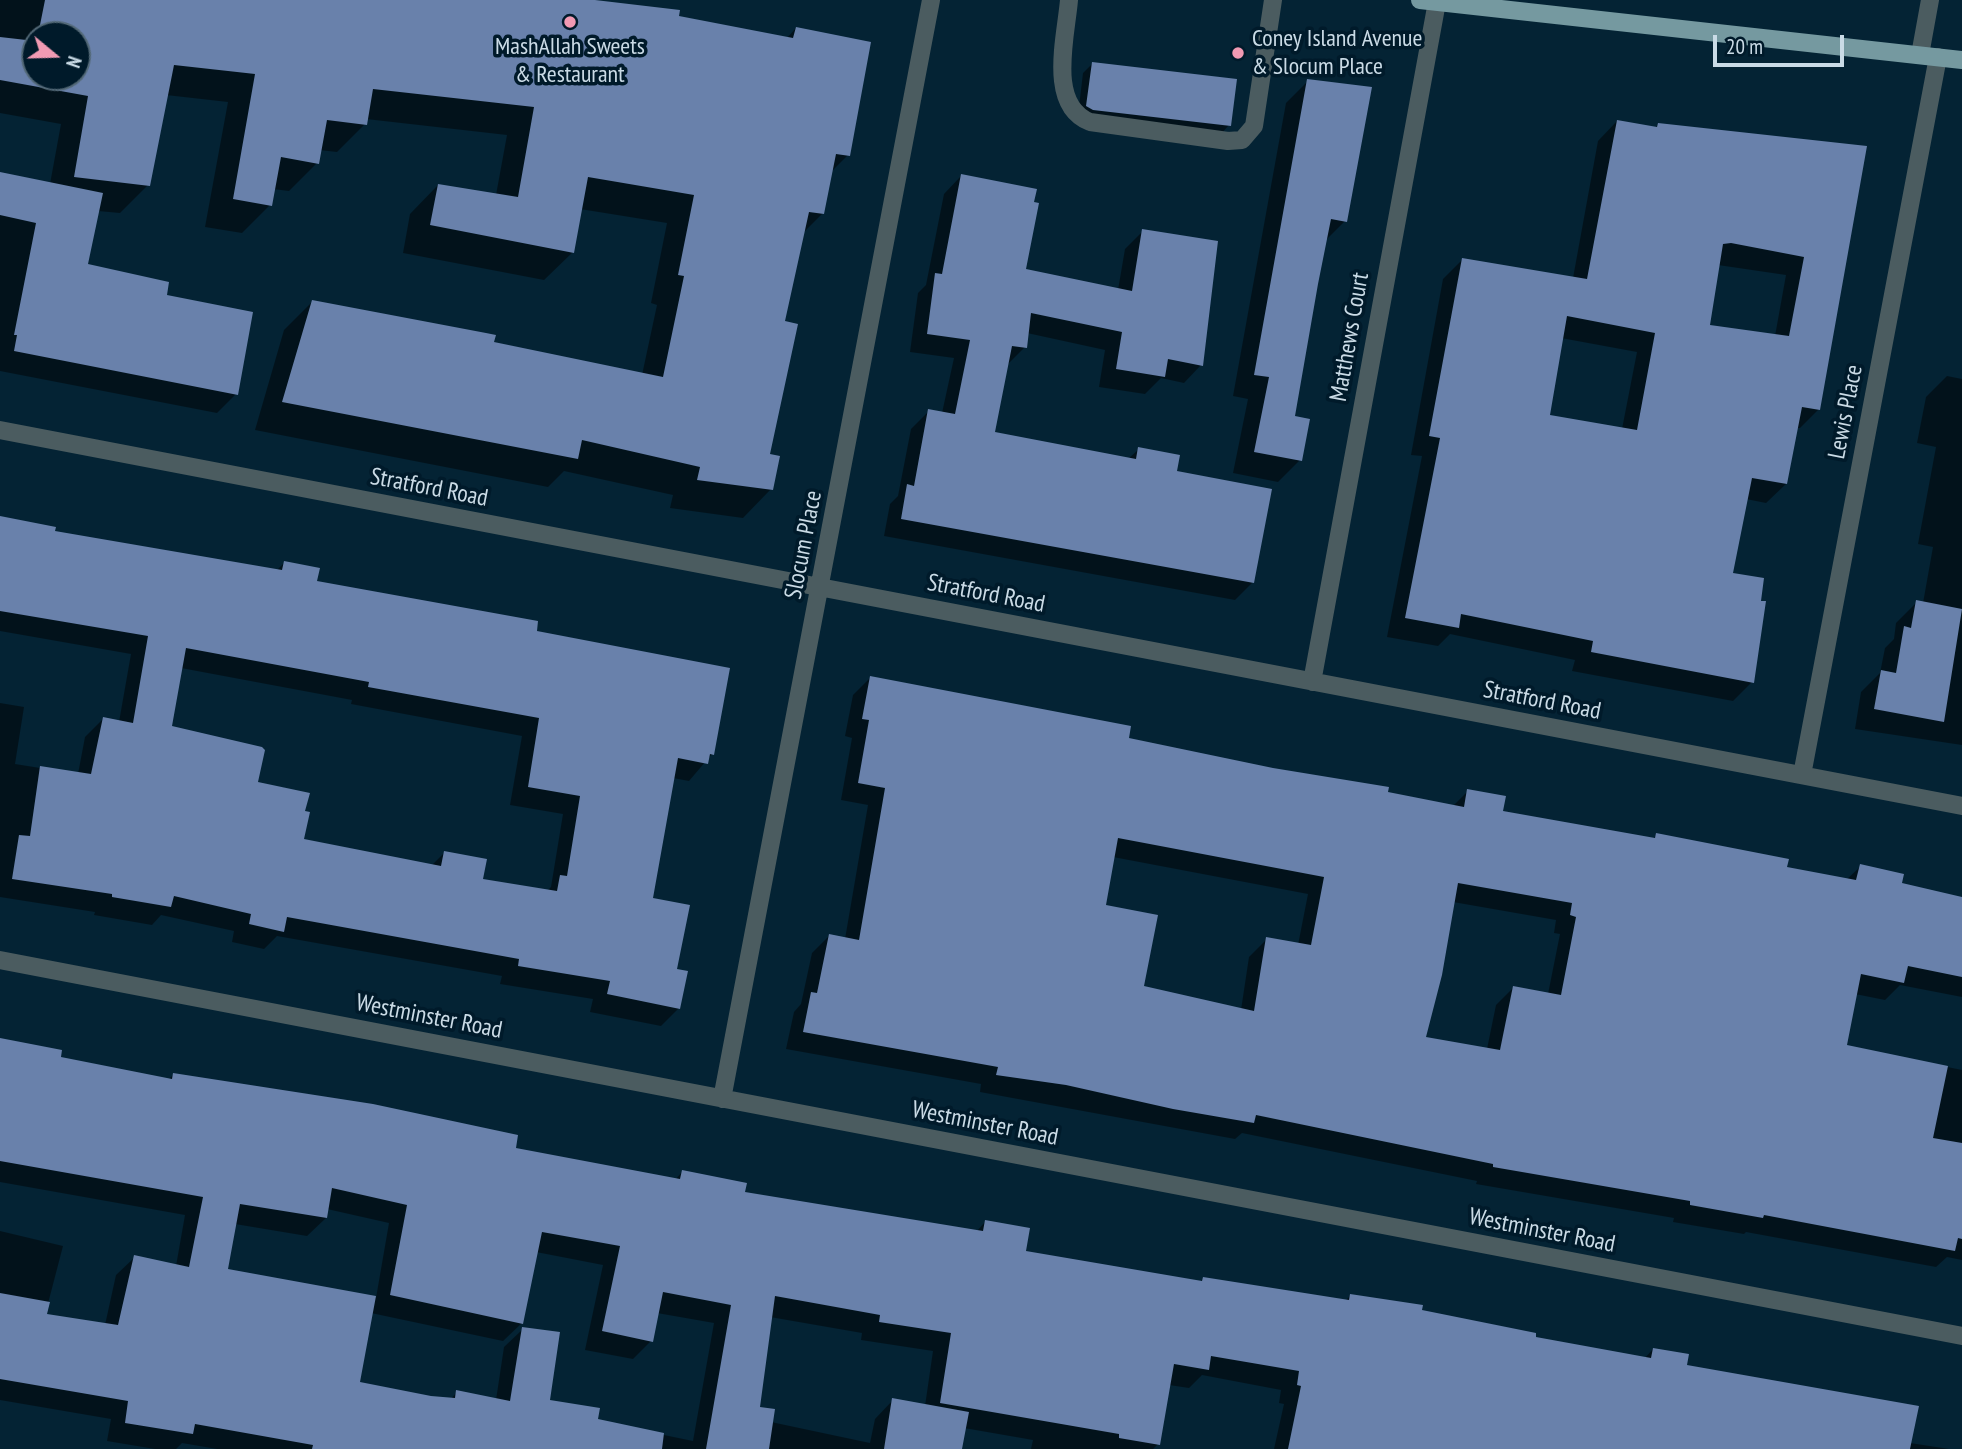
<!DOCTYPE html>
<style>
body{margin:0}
#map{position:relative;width:1962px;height:1449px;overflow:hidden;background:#042334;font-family:"PT Sans Narrow",sans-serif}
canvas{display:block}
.north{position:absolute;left:21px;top:21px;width:70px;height:70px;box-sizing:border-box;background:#001a2a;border:2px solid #516775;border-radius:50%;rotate:109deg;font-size:19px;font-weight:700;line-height:28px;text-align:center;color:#cadbe6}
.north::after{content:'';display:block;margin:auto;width:24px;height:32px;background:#f19ab3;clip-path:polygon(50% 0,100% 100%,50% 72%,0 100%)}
.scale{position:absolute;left:1713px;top:35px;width:131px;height:32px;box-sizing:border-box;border:4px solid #cadbe6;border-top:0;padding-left:9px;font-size:21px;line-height:24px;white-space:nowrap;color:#cadbe6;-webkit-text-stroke:5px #001a2a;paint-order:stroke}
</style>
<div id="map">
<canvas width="1962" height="1449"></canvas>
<div class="north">N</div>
<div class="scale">20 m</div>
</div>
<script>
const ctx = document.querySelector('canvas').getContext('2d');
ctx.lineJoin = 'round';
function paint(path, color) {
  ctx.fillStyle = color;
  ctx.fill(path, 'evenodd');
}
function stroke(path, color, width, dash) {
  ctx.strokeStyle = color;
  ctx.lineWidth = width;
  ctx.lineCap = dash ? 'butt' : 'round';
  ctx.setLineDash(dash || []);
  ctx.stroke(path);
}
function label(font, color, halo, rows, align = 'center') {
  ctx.font = font + ' "PT Sans Narrow",sans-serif';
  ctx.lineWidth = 7;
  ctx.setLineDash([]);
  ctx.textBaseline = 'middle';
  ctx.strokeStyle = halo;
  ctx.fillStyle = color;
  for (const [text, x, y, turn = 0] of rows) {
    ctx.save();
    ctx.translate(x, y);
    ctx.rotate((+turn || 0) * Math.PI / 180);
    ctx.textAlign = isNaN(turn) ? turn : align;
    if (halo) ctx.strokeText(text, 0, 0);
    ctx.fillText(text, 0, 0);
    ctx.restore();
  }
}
paint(new Path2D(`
 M0,0H580L786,39L796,28L848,155L830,173L823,213L802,234L783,322L768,455L771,489L743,518L670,508L673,495L564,471L548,487L255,430L284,330L312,302L642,375L657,305L651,303L667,223L580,209L573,252L544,280L403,253L410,214L438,185L496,195L507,135L366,119L365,124L337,152L319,150L317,163L289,191L273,189L270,205L242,233L205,227L228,102L166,95L148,185L120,213L98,211L86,266L165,296L236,394L217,413L0,371V174L50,184L61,124L0,113ZM35,35H77V77H35Z
 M1092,64L1229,125L1220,135L1078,115L1083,73Z
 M1308,81L1345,221L1325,241L1293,417L1300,460L1278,482L1233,473L1248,399L1233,396L1286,103Z
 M1617,121L1655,128L1658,125L1865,148L1819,409L1800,428H1796L1786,484L1766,503L1746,499L1731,575L1752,682L1733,701L1572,671L1575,660L1450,634L1438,646L1387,637L1422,456L1411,455L1443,279L1462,260L1573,278L1598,141ZM1718,265L1786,275L1775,336L1708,327ZM1561,338L1637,352L1622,429L1548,416Z
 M961,176L1024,270L1118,290L1125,249L1143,231L1201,365L1184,383L1161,378L1145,394L1099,387L1105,350L1027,333L1025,347L1006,366L993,433L1128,459L1139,449L1175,472L1252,583L1235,600L884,536L890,504L898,496L911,429L929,411L942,413L954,358L910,352L918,293L926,285L944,194Z
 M1947,376L1962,379V745L1855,729L1861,692L1880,673L1885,648L1894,639L1896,623L1917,602L1923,603L1933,547L1918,544L1936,447L1917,443L1926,397Z
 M0,518L53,532L276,571L284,563L315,582L535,632L712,754L689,781L673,778L651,900L675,971L679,1008L661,1026L590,1012L593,999L500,984L502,976L277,936L264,949L232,942L234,931L161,915L152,925L94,915L95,912L0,897V703L24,707L15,764L78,774L85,737L103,719L119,722L131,654L0,631ZM181,668L352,700L351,704L522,736L510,805L563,814L551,887L547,891L481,880L444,853L431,866L302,840L303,813L170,728Z
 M870,678L1127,739L1452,807L1468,791L1501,812L1653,839L1657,835L1785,869L1846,880L1861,866L1900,884L1962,901V997L1900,985L1885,1000L1855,994L1845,1046L1962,1070V1260L1947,1257L1936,1267L1746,1232L1744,1234L1673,1222L1674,1218L1476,1184L1477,1181L1242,1133L1235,1139L980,1092L981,1084L786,1049L794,1012L801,1004L812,953L829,936L845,939L868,805L841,800L852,738L845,736L853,695ZM1113,857L1308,894L1298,945L1267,939L1249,957L1241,1010L1141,988L1104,906ZM1453,902L1556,920L1554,933L1560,934L1548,994L1513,988L1496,1005L1487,1049L1424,1038Z
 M0,1040L59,1058L168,1080L174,1074L514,1149L675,1180L682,1172L743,1193L976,1232L985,1222L1024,1253L1200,1282L1203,1279L1345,1301L1350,1296L1534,1338L1644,1359L1653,1349L1685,1367L1910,1443L1949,1449H1274L1284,1404L1279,1403L1281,1390L1202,1375L1189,1388L1169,1385L1158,1444L1153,1449H1031L1033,1440L964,1428L960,1449H217L182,1443L176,1449H155L107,1441L111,1419L0,1400V1231L63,1246L45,1315L105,1325L116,1275L135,1257L176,1266L185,1215L0,1182ZM327,1209L389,1223L376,1298L226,1271L235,1224L307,1236L326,1218ZM536,1252L603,1265L585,1350L633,1359L651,1341L657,1313L714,1323L693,1441L596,1421L547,1401L523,1329L504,1347L496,1400L457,1392L450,1400L358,1383L371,1313L503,1341L522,1323ZM770,1317L862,1333L861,1340L933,1351L925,1406L893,1400L875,1419L870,1443L771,1422L758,1408Z`), '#0007');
paint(new Path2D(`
 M45,0H595L680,10L679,16L793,38L796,27L871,42L850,156L836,154L824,214L809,212L785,321L798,324L770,454L780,456L773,490L697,480L700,467L582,440L578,459L282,402L312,300L486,333L496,335L494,342L663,377L684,276L678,275L694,195L588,177L574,253L430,225L438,184L518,197L534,107L373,89L367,125L327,120L319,164L281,157L272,206L233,199L255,74L174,65L150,186L74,177L88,96L0,80V37L35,41V77H77V35H38Z
 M1092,62L1237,79L1231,126L1093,110L1086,106Z
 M1307,79L1372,87L1347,222L1331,219L1318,284L1295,416L1310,419L1302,461L1254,452L1269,377L1254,375Z
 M1617,120L1657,127L1658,123L1867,146L1820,410L1802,407L1787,484L1752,478L1733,573L1764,578L1761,601H1766L1754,683L1591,652L1593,641L1461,614L1459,628L1405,618L1440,438L1429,436L1462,258L1587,279ZM1731,243L1804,257L1789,336L1710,325L1723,244ZM1567,316L1655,333L1637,430L1550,415Z
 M0,172L103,193L88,264L169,282L167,295L253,312L238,395L14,351L17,335H14L36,223L0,215Z
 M961,174L1037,189L1034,202L1039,203L1026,269L1132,291L1142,229L1218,241L1203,366L1168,359L1165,377L1116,369L1122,332L1031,313L1027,348L1012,346L995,432L1136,459L1138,447L1180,455L1177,471L1272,489L1254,583L901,519L907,484L914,486L928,409L955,414L970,340L927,334L935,273L942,274Z
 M0,516L56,527L55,531L282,570L284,561L320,568L317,581L538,621L537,631L730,668L714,755L710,754L708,764L678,758L653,898L690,905L677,969L688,971L680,1009L607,994L610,981L518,966L519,959L287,917L284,932L249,924L251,914L174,896L171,907L112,897V894L12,879L19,835L30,836L40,766L91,774L103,717L133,723L148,636L0,611ZM186,648L369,682L368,687L539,718L528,787L580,796L567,876L560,875L557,891L483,879L487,859L444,851L441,866L304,839L310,812L305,811L310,793L258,782L265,750L262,747L172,726Z
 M1916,600L1962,609L1944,722L1874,709L1881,670L1896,673L1904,626L1911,628Z
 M870,676L1131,726L1129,738L1273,768L1389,787L1388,792L1464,807L1467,789L1506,796L1503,811L1655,838L1656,833L1789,859L1787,867L1856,880L1860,864L1904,874L1902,883L1962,897V977L1908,966L1904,983L1861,974L1847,1045L1948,1066L1933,1138L1962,1143V1239L1958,1238L1955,1251L1764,1215L1763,1218L1690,1205V1201L1493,1167V1164L1256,1115L1254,1123L1173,1109L1066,1085L996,1075L998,1067L803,1032L811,992L817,993L829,934L859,940L885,788L858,783L869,720L862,719ZM1118,838L1324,877L1311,945L1266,937L1254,1011L1144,986L1158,915L1106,905ZM1458,883L1572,903L1570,915L1576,917L1561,995L1513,986L1500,1050L1426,1037L1442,975Z
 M0,1038L62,1050L61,1057L172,1079L173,1073L373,1104L518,1135L516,1148L680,1179L682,1170L747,1183L745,1192L983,1231L985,1220L1030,1228L1026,1251L1202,1281L1203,1277L1349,1300L1350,1294L1423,1305L1422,1310L1536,1333V1337L1651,1358L1653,1348L1689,1354L1687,1365L1919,1406L1910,1449H1288L1301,1386L1297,1385L1299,1371L1211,1356L1209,1370L1174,1364L1160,1445L1119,1438V1434L940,1403L951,1333L879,1322L880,1315L775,1296L760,1407L775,1409L769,1449H706L731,1305L663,1292L653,1342L602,1331L620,1246L542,1232L523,1324L390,1295L407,1205L332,1188L327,1218L240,1204L228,1269L376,1296L360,1382L431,1396L455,1398L456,1390L510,1401L522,1327L560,1332L550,1400L600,1408L598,1419L664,1433L662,1449H312L313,1445L195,1424L193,1434L125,1423L128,1401L0,1379V1293L50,1302L47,1314L118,1325L134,1255L189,1267L203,1197L0,1161Z
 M892,1398L969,1412L962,1449H884Z`), '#6981ab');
stroke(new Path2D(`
 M1069,0C1066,37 1047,105 1090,122L1228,141L1242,140L1254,126L1273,0
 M1920,55L1930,0
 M0,430L1962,806
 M1312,682L1437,2
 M1802,775L1938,57
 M0,960L1962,1336
 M722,1099L931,0`), '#4b5c60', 18);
stroke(new Path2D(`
 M1420,0L1962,60`), '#7599a0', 18);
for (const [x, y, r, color] of [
 [570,22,7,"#f19ab3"],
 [1238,53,7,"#f19ab3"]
]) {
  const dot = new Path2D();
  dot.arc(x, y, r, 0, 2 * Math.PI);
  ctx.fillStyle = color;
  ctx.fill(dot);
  stroke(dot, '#001a2a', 2.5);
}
label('24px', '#cadbe6', '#001a2a', [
 ["Coney Island Avenue",1252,39],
 ["& Slocum Place",1252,67],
 ["MashAllah Sweets",570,47,"center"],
 ["& Restaurant",570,75,"center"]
], 'left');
label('24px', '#cadbe6', '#001a2a', [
 ["Matthews Court",1350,337,-80],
 ["Lewis Place",1846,412,-79],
 ["Stratford Road",429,488,11],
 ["Slocum Place",804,545,-79],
 ["Stratford Road",986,594,11],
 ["Stratford Road",1542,701,11],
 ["Westminster Road",429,1017,11],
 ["Westminster Road",985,1124,11],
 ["Westminster Road",1542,1231,11]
]);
</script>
